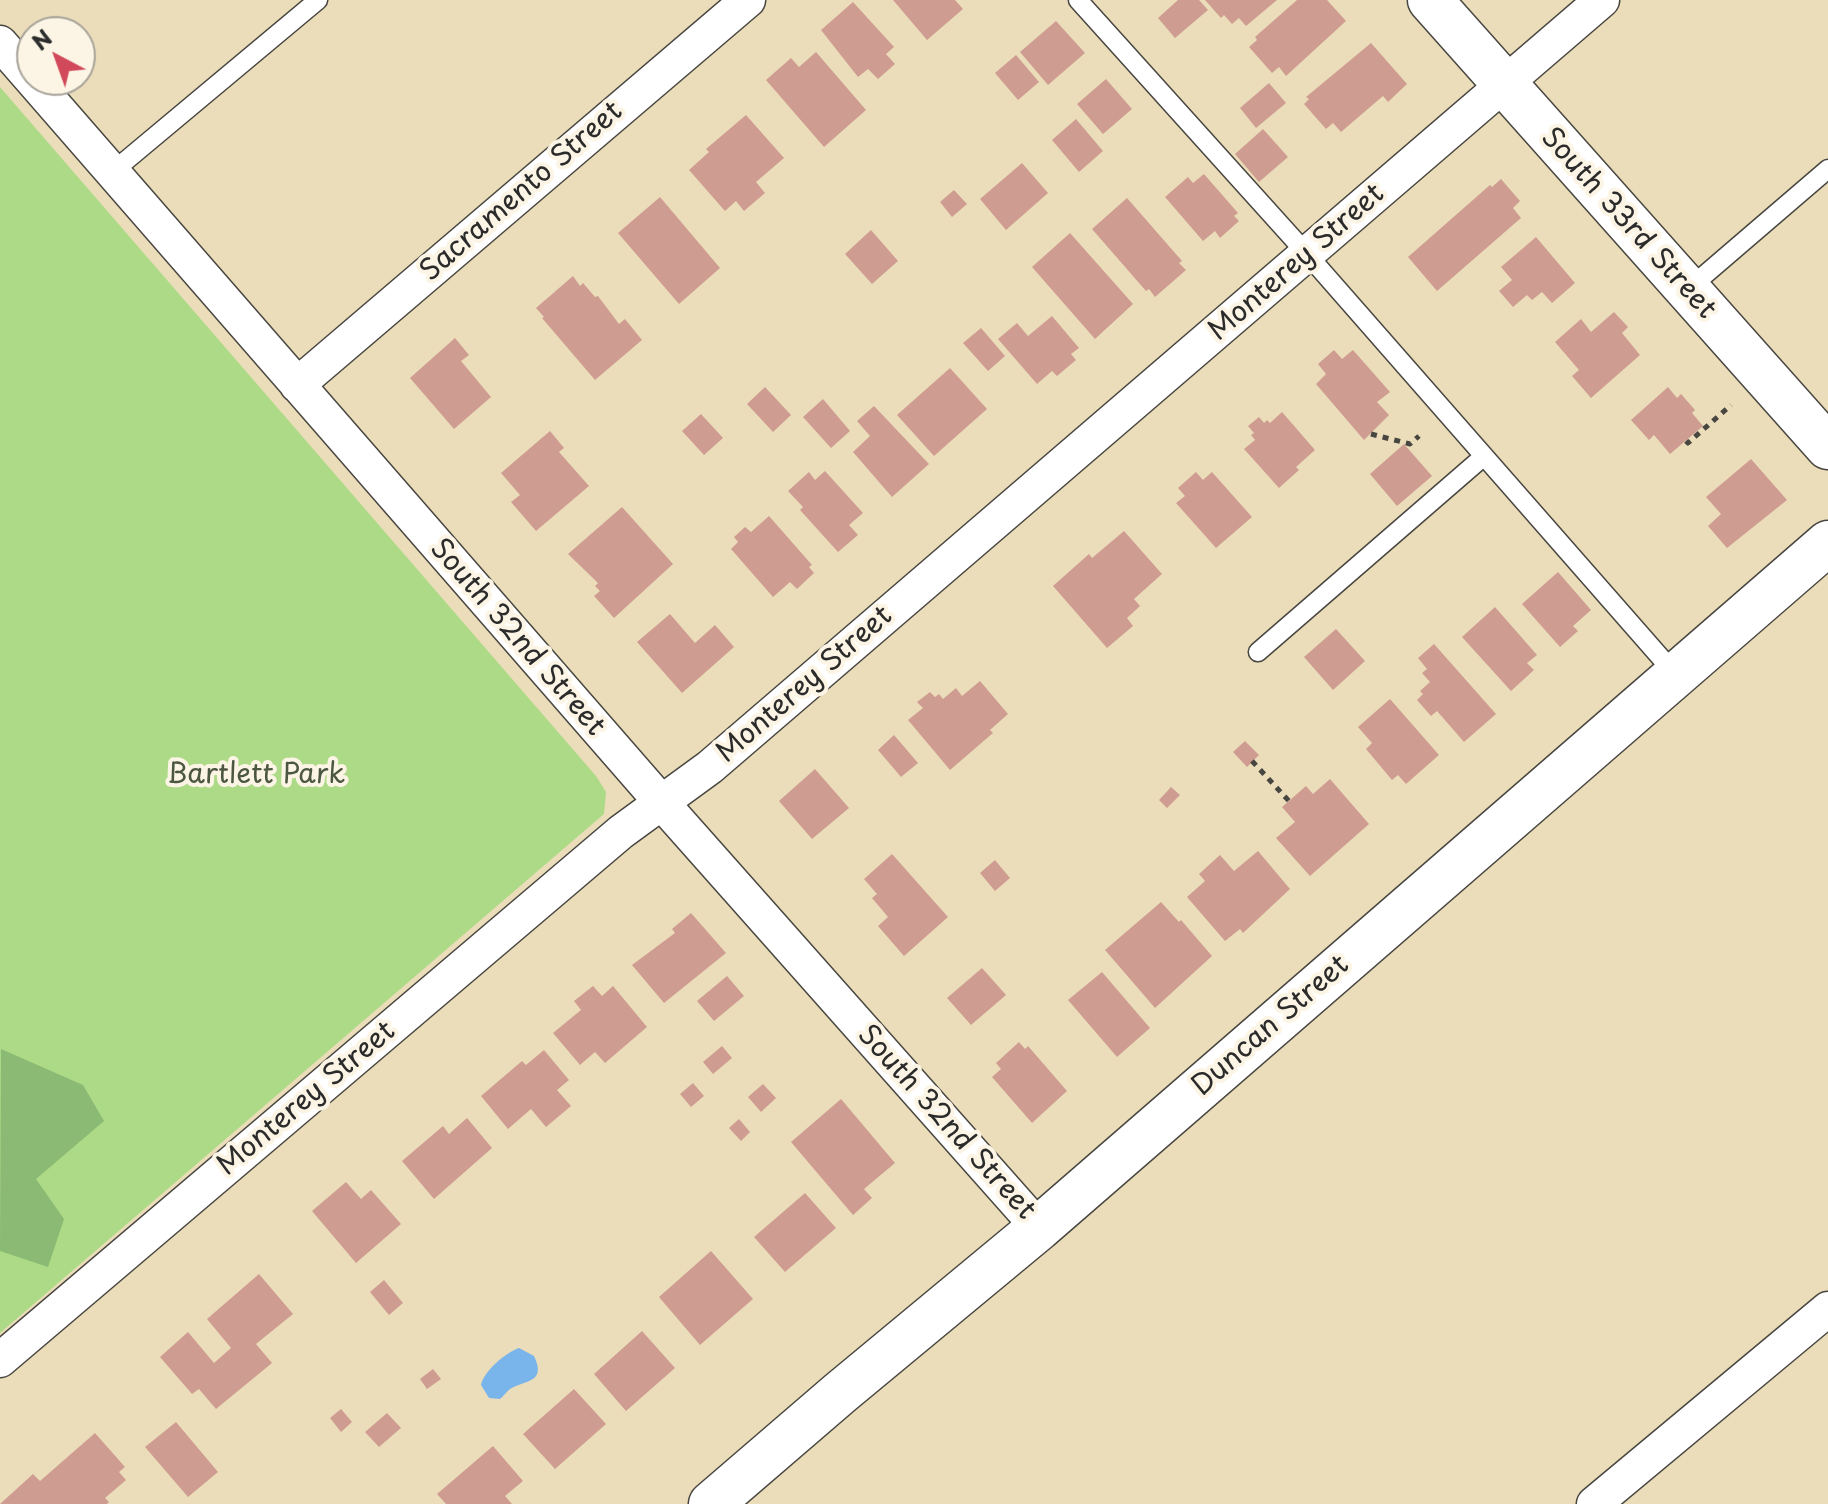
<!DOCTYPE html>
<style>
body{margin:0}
#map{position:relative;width:1828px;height:1504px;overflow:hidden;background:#ebddb9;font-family:"Playpen Sans",sans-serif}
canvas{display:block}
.north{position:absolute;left:16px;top:16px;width:80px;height:80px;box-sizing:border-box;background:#fcf5e5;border:2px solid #a8a49b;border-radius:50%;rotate:319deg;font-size:22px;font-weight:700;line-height:32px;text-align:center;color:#2b2b2b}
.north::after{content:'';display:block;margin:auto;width:28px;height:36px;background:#d1495b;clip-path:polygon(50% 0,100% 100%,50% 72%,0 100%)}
</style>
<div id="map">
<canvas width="1828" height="1504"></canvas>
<div class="north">N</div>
</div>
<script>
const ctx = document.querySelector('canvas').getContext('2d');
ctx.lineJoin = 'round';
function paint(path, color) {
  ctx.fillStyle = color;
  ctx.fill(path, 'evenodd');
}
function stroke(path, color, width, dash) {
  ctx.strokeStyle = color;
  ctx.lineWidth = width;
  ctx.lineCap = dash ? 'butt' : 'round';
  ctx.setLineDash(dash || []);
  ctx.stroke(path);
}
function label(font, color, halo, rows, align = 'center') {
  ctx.font = font + ' "Playpen Sans",sans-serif';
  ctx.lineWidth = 8;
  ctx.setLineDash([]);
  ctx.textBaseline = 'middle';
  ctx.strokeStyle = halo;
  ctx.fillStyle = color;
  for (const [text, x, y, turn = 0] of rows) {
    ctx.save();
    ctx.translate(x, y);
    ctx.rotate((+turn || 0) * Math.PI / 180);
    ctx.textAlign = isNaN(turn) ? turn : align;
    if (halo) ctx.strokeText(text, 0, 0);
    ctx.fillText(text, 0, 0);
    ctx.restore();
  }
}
paint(new Path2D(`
 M0,87L596,776L606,792L604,814L0,1333Z`), '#adda87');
paint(new Path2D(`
 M1,1049L83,1085L104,1121L36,1179L64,1219L48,1267L0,1251Z`), '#8aba74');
paint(new Path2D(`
 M519,1348L534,1356C547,1383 525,1380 510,1389C506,1392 504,1396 500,1399L489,1398L481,1385C484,1371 505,1353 519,1348Z`), '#79b5eb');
paint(new Path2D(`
 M893,0H955L963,9L927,40Z
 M1178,0H1199L1208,10L1175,38L1158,18Z
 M1205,0H1277L1246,26L1239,18L1232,24L1224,15L1221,18Z
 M1297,0H1327L1346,21L1286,76L1279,67L1272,73L1249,47L1257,40L1255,37Z
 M853,2L894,47L886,54L895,64L878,79L868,69L858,77L821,30Z
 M1056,21L1085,53L1048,85L1020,52Z
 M1371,43L1407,84L1388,102L1383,96L1341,132L1333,123L1326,129L1304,104L1309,99L1306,97Z
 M816,52L866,110L824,147L766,80L791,58L799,67Z
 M1016,55L1039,82L1018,100L995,73Z
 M1106,79L1132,109L1103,134L1077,104Z
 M1269,83L1286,103L1256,128L1240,108Z
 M746,115L784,158L756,182L765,193L744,211L736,201L725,211L689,170L709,152L706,149Z
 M1076,119L1103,151L1079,172L1052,140Z
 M1263,129L1288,157L1259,182L1235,154Z
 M1022,163L1048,193L1006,230L980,199Z
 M1204,174L1238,213L1234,216L1239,221L1220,238L1215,231L1203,241L1165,197L1188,177L1193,183Z
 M1501,179L1520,201L1513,208L1521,218L1437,291L1408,257L1490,185L1492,187Z
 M954,190L967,204L952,217L940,202Z
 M660,197L720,268L679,304L618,233Z
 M1127,198L1182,261L1179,263L1186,270L1155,297L1149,289L1146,291L1092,229Z
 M871,230L898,261L872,284L845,254Z
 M1070,233L1133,304L1095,339L1032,267Z
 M1536,237L1575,283L1552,303L1542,292L1532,300L1527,295L1513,307L1499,291L1512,280L1501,267Z
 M573,276L580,286L583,283L595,297L598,296L619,324L625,319L642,340L595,380L542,318L544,317L536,308Z
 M1614,312L1628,327L1622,333L1640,355L1591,398L1572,376L1579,370L1555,342L1581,319L1591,332Z
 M1052,316L1079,348L1071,354L1076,360L1057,376L1052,371L1037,384L998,339L1017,323L1028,336Z
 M981,328L1005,356L988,371L963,343Z
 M455,338L469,355L461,361L491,397L454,429L410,378Z
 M1334,350L1342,359L1353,350L1390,392L1377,402L1389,415L1364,440L1316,384L1326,374L1318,364Z
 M950,368L987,409L934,456L897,415Z
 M765,387L791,415L773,432L747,404Z
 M1668,387L1677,398L1681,394L1695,410L1692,413L1703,426L1670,454L1654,435L1649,440L1631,420Z
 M823,399L850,431L831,448L803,417Z
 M874,406L929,464L892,497L853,452L870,436L857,421Z
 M1282,412L1315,450L1296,467L1299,470L1279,488L1244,449L1255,440L1251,435L1254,433L1248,426L1259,417L1264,423L1267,420L1270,423Z
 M701,414L723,438L704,455L682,431Z
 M550,431L564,448L559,452L589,486L536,531L511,502L520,495L501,473Z
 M1404,444L1432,476L1397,506L1370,474Z
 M1751,459L1787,500L1727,548L1708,526L1721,514L1706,497Z
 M825,471L863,513L849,525L858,535L838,552L800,510L803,507L788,491L809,472L815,480Z
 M1196,472L1203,480L1212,472L1252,517L1216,548L1176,503L1185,496L1178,488Z
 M622,507L673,564L614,618L594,596L600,591L595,586L598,583L568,554Z
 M769,516L812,565L809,567L814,573L797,589L790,582L773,597L731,549L738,542L734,537L745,527L751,532Z
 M1124,531L1162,574L1134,599L1140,606L1127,618L1133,626L1107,648L1053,586L1089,554L1092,558Z
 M1558,572L1591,610L1573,626L1578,631L1560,647L1522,604Z
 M1495,607L1537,655L1527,663L1534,670L1511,691L1462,637Z
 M670,614L695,643L715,625L734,647L682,693L637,642Z
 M1336,629L1365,661L1333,690L1304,657Z
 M1434,644L1496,714L1464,742L1437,711L1431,716L1417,700L1423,694L1420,691L1430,682L1422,673L1427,669L1418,658Z
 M980,681L1008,714L990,730L993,733L950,770L908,720L923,708L917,702L930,692L935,697L939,694L943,699L956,688L962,696Z
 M1390,699L1439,755L1406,784L1398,775L1392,780L1366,749L1372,743L1358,727Z
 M894,735L918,763L901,777L878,750Z
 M1245,741L1259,755L1247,767L1233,752Z
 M815,769L849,808L812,839L779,801Z
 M1330,779L1369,824L1310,876L1276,838L1295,822L1282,807L1306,786L1313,794Z
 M1171,787L1180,795L1167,808L1159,800Z
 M1258,851L1290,889L1243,933L1240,929L1225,941L1187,897L1205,881L1199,874L1220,855L1234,871Z
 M892,854L948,917L904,956L878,926L888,917L872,898L877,894L864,879Z
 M995,860L1010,878L995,891L980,873Z
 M1161,902L1179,922L1181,920L1212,956L1155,1008L1105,950Z
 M691,913L726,953L664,1003L632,965L675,933L672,929Z
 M982,968L1006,995L971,1025L947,998Z
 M1102,972L1150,1028L1117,1057L1068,1000Z
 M727,976L744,996L714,1021L697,1001Z
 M593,986L602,996L613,986L647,1027L605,1063L595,1052L580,1065L553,1033L581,1010L574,1001Z
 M1019,1042L1025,1049L1028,1046L1067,1091L1032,1123L992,1077L1001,1069L996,1063Z
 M722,1046L732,1058L713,1074L703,1062Z
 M544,1050L569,1080L557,1090L571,1106L546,1127L531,1109L508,1129L481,1096L522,1061L526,1065Z
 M693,1083L704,1096L691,1107L680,1094Z
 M763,1084L776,1098L761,1112L748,1097Z
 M841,1099L895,1163L864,1189L872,1198L853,1215L791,1142Z
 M467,1118L492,1148L434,1199L402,1161L443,1126L449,1134Z
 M739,1119L750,1132L741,1141L729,1128Z
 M346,1182L361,1199L371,1190L401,1224L356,1263L312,1211Z
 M805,1193L836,1228L785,1272L754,1237Z
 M711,1251L753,1299L700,1345L659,1297Z
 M259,1274L293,1314L256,1344L272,1363L216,1409L199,1389L192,1394L160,1357L188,1332L214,1363L231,1348L207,1319Z
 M384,1280L403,1303L389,1315L370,1292Z
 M642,1331L675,1368L626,1411L594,1374Z
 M433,1369L441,1379L427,1389L420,1379Z
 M574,1389L606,1424L555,1469L523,1434Z
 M341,1409L352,1422L341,1432L330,1418Z
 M387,1413L401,1428L379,1447L365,1432Z
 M176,1422L218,1472L188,1497L145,1447Z
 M95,1433L125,1467L119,1472L126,1480L105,1498L109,1502L107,1504H0L33,1474L40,1481Z
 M493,1446L523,1481L505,1496L512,1504H446L437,1494Z`), '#cf9c92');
const lane = new Path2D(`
 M1078,0L1307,254L1676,675
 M111,173L318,0
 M1687,290L1828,169
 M1258,652L1483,457`);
const street = new Path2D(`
 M0,43L662,803L1039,1228
 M297,385L748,0
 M0,1360L621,832L710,767L1602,0
 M1594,1504L1828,1309`);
const secondary = new Path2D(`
 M1430,0L1828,447
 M711,1504L840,1393L1039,1228L1828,543`);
stroke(lane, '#484640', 21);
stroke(street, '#484640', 37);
stroke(secondary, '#484640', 47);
stroke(new Path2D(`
 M1371,434L1410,444L1419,436
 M1686,441L1688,443L1731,405
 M1252,761L1289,801`), '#484640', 5, [6, 6]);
stroke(lane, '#fff', 18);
stroke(street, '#fff', 34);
stroke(secondary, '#fff', 44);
label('28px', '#2b2b2b', '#fcf5e5', [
 ["Sacramento Street",522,192,-41],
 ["South 33rd Street",1628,224,48],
 ["Monterey Street",1297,263,-41],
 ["South 32nd Street",517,638,49],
 ["Monterey Street",805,685,-41],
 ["Duncan Street",1271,1026,-41],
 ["Monterey Street",307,1099,-40],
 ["South 32nd Street",946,1123,48]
]);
label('28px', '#4c5742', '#fcf5e5', [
 ["Bartlett Park",256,775]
]);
</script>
